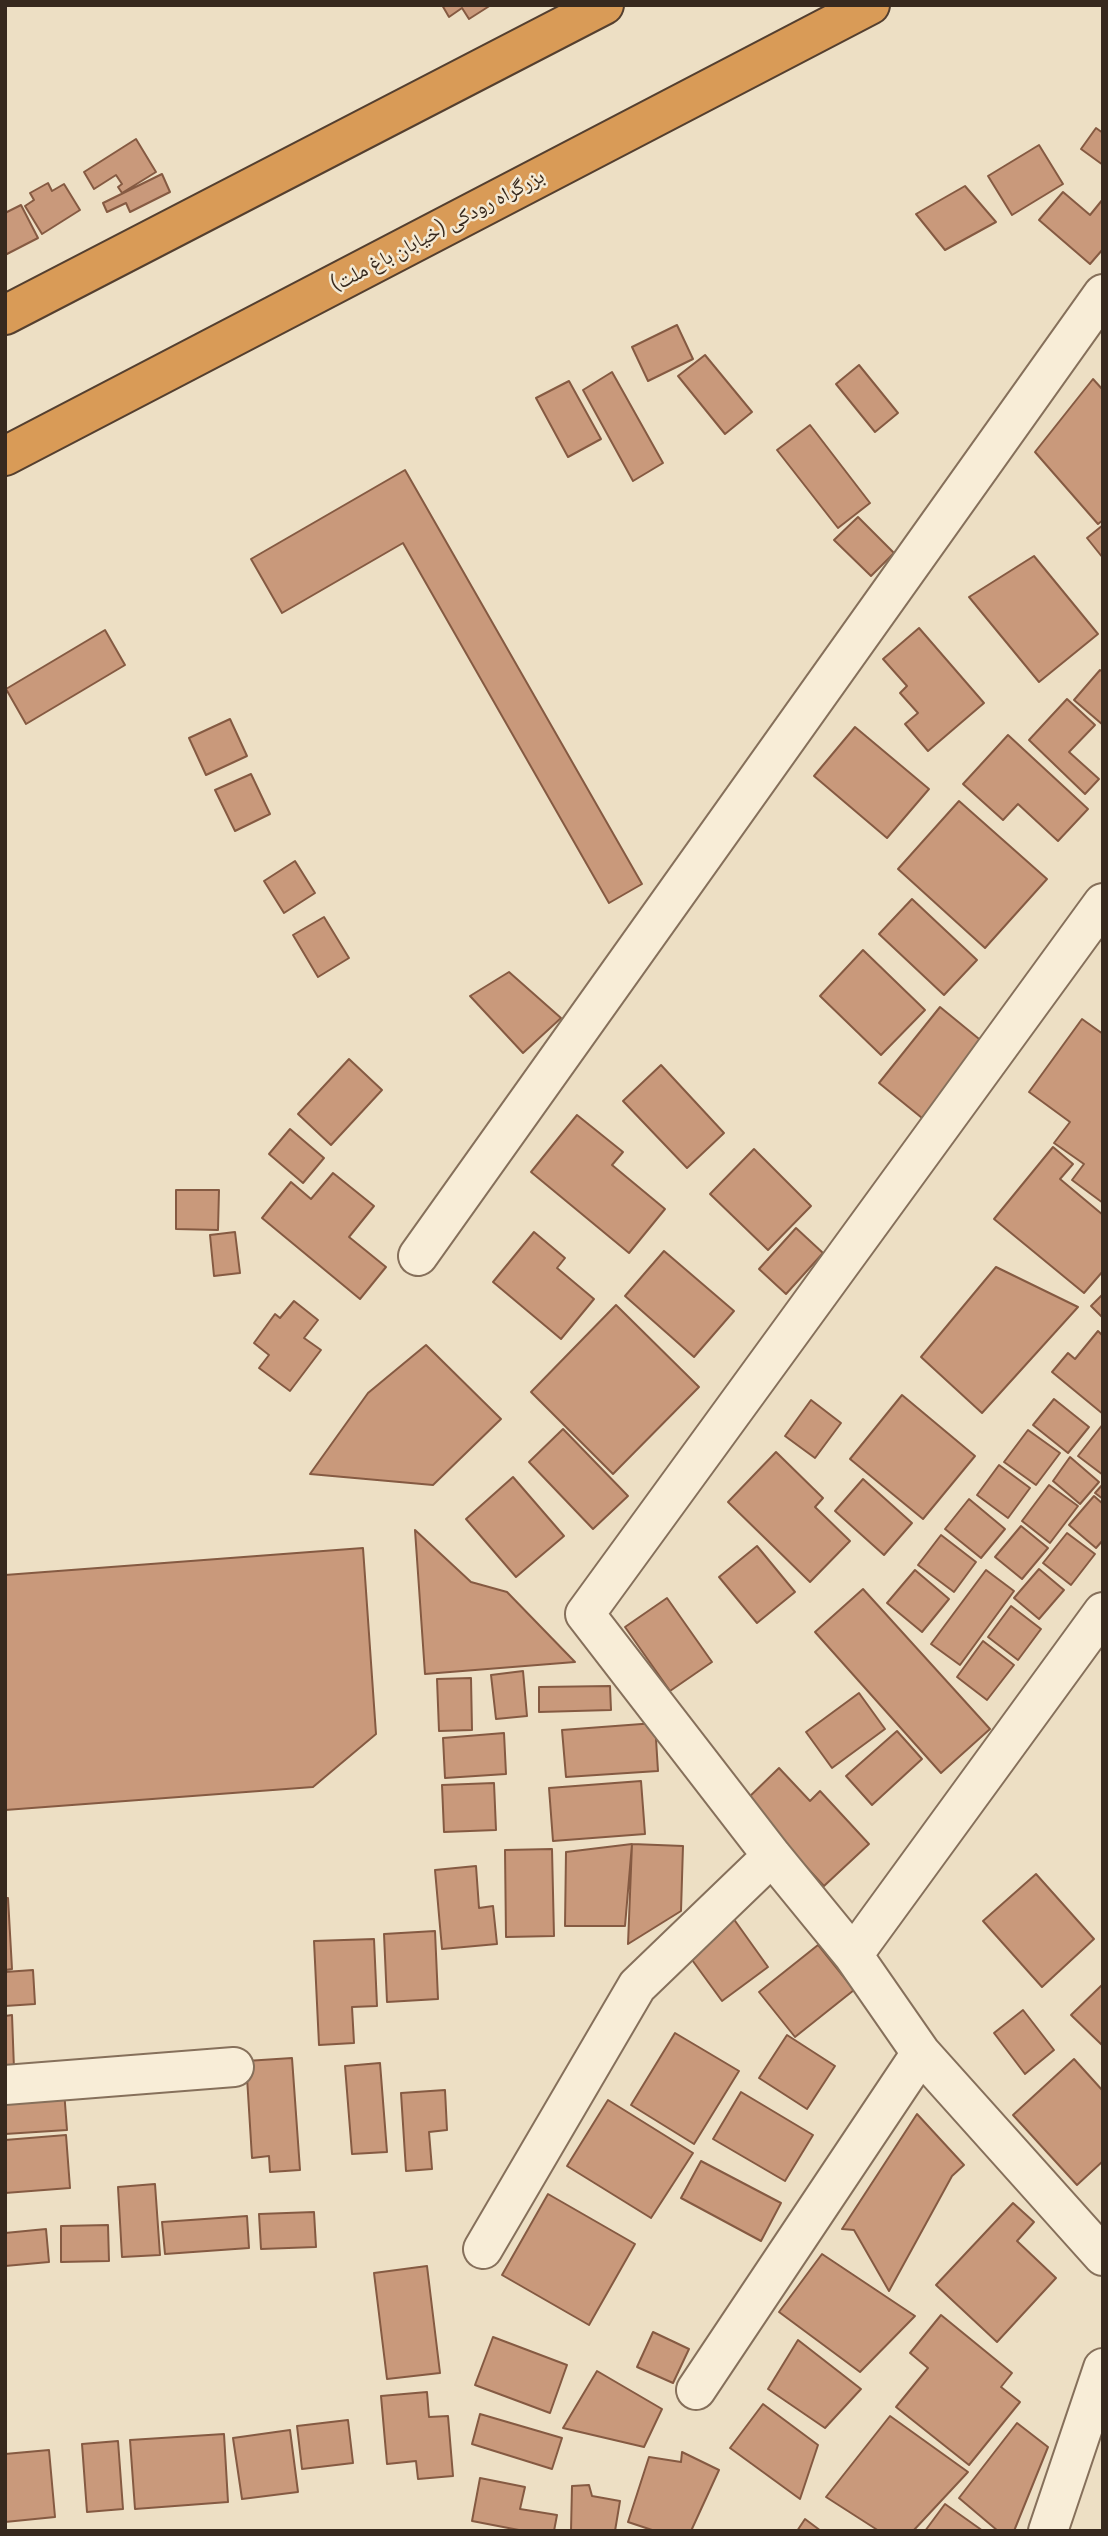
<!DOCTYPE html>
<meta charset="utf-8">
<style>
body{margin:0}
#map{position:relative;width:1108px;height:2536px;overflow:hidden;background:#eddfc4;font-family:Bitter,serif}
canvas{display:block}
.frame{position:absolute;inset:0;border:7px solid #37291e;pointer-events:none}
</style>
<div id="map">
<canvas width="1108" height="2536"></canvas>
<div class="frame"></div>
</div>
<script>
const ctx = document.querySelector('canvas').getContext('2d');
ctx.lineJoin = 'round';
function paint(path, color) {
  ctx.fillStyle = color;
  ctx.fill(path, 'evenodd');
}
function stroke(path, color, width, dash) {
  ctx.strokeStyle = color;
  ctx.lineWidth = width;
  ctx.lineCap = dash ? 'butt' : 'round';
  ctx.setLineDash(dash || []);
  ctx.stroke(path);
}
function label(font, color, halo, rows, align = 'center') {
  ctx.font = font + ' Bitter,"Noto Naskh Arabic",serif';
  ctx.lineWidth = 5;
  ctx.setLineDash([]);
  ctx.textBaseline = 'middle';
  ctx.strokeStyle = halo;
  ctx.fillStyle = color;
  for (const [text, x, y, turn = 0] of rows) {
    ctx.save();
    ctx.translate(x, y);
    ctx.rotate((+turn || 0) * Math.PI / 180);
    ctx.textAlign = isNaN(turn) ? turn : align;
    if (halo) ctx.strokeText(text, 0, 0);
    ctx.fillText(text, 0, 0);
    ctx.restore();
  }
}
const building = new Path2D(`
 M442,5H491L469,19L462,8L449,17Z
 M1096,128L1103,133V165L1081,149Z
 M136,139L156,172L122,193L118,187L122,184L116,175L94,189L84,172Z
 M1039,145L1063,184L1012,215L988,176Z
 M162,174L170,192L130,212L126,203L107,212L103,203Z
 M48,183L52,191L64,184L80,210L42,234L25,206L34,200L30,193Z
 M965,186L996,222L945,250L916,214Z
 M1063,192L1090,215L1103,199V249L1090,264L1039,220Z
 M21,205L38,238L5,255V213Z
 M677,325L693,359L648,381L632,347Z
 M705,355L752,412L725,434L678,376Z
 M859,365L898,413L875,432L836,384Z
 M612,372L663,463L633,481L583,390Z
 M1093,379L1103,390V520L1098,524L1035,452Z
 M569,381L601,439L568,457L536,398Z
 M810,425L870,503L838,528L777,450Z
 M405,470L642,884L609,903L403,543L282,613L251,559Z
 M858,517L894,553L871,576L834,540Z
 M1103,525V558L1087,538Z
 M1034,556L1098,634L1039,682L969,597Z
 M919,628L984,703L928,751L905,724L918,713L900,693L907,686L883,659Z
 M105,630L125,665L26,724L6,689Z
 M1100,670L1103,672V725L1074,700Z
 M1067,699L1095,725L1069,752L1099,779L1085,794L1029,740Z
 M230,719L247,756L206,775L189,738Z
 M855,727L929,789L887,838L814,776Z
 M1008,735L1088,809L1058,841L1018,804L1003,820L963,784Z
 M251,774L270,814L235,831L215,790Z
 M959,801L1047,879L985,948L898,869Z
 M295,861L315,893L284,913L264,881Z
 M912,899L977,960L944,995L879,934Z
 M324,917L349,958L318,977L293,935Z
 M863,950L925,1010L881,1055L820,996Z
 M509,972L561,1018L523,1053L470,996Z
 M940,1007L984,1043L922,1118L879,1083Z
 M1082,1019L1103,1034V1203L1072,1180L1084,1164L1054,1143L1070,1122L1029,1092Z
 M349,1059L382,1090L331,1145L298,1114Z
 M661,1065L724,1133L687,1168L623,1101Z
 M577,1115L623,1152L612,1165L665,1209L629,1253L531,1172Z
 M290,1129L324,1158L303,1183L269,1154Z
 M1053,1147L1073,1164L1060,1179L1103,1215V1271L1084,1293L994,1219Z
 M754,1149L811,1206L768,1250L710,1194Z
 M333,1173L374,1206L349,1237L386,1267L360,1299L262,1218L291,1182L311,1199Z
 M176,1190H219L218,1230L176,1229Z
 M796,1228L823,1253L786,1294L759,1269Z
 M235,1232L240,1273L214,1276L210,1235Z
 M534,1232L565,1258L557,1268L594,1299L561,1339L493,1282Z
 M664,1251L734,1311L694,1357L625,1296Z
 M996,1267L1078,1307L982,1413L921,1357Z
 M1103,1294V1318L1091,1306Z
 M294,1301L318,1320L304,1338L321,1350L290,1391L259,1368L269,1355L254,1343L275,1314L280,1318Z
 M616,1305L699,1387L613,1474L531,1392Z
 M1098,1331L1103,1336V1414L1052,1372L1068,1353L1075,1359Z
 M426,1345L501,1419L433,1485L310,1474L368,1393Z
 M902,1395L975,1456L923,1519L850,1459Z
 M1054,1399L1089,1427L1068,1453L1033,1425Z
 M811,1400L841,1423L815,1458L785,1436Z
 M1103,1424V1475L1078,1456Z
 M563,1429L628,1496L593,1529L529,1462Z
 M1028,1430L1060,1453L1036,1485L1004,1462Z
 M776,1452L823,1498L815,1507L850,1541L810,1582L728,1502Z
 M1070,1457L1099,1482L1080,1504L1053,1481Z
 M999,1465L1030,1488L1008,1518L977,1495Z
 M513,1477L564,1536L516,1577L466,1519Z
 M863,1479L912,1523L884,1555L835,1511Z
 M1103,1484V1499L1095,1493Z
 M1049,1485L1078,1506L1050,1543L1022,1521Z
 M1094,1496L1103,1504V1540L1096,1548L1069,1525Z
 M969,1499L1005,1529L981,1558L945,1529Z
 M1021,1526L1048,1548L1022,1579L995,1557Z
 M415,1530L471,1582L507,1592L575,1662L425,1674Z
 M1067,1533L1095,1554L1071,1585L1043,1563Z
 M941,1535L976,1562L954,1592L918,1565Z
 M757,1546L795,1592L757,1623L719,1577Z
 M363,1548L376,1734L313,1787L5,1810V1575Z
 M1039,1569L1064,1590L1039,1619L1014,1598Z
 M915,1570L949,1599L922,1632L887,1603Z
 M986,1570L1014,1591L960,1665L931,1644Z
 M863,1589L990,1729L941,1773L815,1632Z
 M667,1598L712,1662L670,1691L625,1627Z
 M1011,1606L1041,1629L1018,1660L988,1637Z
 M983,1641L1014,1665L987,1700L957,1677Z
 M523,1671L527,1716L496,1719L491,1675Z
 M471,1678L472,1730L439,1731L437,1679Z
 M610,1686L611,1710L539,1712V1687Z
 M859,1693L885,1729L832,1768L806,1732Z
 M655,1723L658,1771L566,1777L562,1730Z
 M897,1731L922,1759L872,1805L846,1776Z
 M504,1733L506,1774L445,1778L443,1738Z
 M779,1768L810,1801L820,1791L869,1844L824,1886L745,1801Z
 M641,1781L645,1834L553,1841L549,1788Z
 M494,1783L496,1830L444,1832L442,1785Z
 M632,1844L683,1846L681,1911L628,1944Z
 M632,1844L625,1926H565L566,1852Z
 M552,1849L554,1936L506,1937L505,1850Z
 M476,1866L479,1908L493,1906L497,1944L442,1949L435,1870Z
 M1036,1874L1094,1939L1042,1987L983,1921Z
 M5,1898H8L12,1969L5,1970Z
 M733,1918L768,1967L722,2001L687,1953Z
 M435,1931L438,1999L387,2002L384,1934Z
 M374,1939L377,2006L352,2007L354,2043L319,2045L314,1941Z
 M818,1945L854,1990L795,2037L759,1992Z
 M33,1970L35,2004L5,2006V1972Z
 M1103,1984V2046L1071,2015Z
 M1023,2010L1054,2050L1025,2074L994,2033Z
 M12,2015L14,2069H5V2016Z
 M675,2033L739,2071L694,2144L631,2105Z
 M787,2035L835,2066L807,2109L759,2078Z
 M292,2058L300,2170L270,2172L269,2156L252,2158L246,2061Z
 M1074,2059L1103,2091V2161L1077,2185L1013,2115Z
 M380,2063L387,2152L352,2154L345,2066Z
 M64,2090L67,2130L5,2134V2095Z
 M445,2090L447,2130L429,2132L432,2169L406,2171L401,2093Z
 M741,2092L813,2135L785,2181L713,2139Z
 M608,2100L693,2153L651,2218L567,2166Z
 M917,2114L964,2165L952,2176L889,2291L854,2230L842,2229Z
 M66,2135L70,2188L5,2193V2140Z
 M701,2161L781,2203L761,2241L681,2198Z
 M155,2184L160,2255L122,2257L118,2187Z
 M548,2194L635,2244L589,2325L502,2275Z
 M1013,2203L1034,2222L1017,2241L1056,2278L997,2342L936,2285Z
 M314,2212L316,2247L261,2249L259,2214Z
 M247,2216L249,2248L165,2254L162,2222Z
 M108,2225L109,2261L61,2262V2226Z
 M46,2229L49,2262L5,2266V2233Z
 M822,2254L915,2316L860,2372L779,2312Z
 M427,2266L440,2373L387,2379L374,2273Z
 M941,2315L1012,2373L1001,2387L1020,2402L969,2465L896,2407L928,2368L910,2353Z
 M653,2332L689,2349L673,2383L637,2367Z
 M493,2337L567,2365L550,2413L475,2385Z
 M798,2340L861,2389L825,2428L768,2389Z
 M597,2371L662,2409L644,2447L563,2428Z
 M427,2392L429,2417L448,2416L453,2476L418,2479L416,2461L387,2464L381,2396Z
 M763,2404L818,2445L800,2499L730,2448Z
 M480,2414L562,2438L552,2469L472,2444Z
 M890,2416L968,2472L913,2531H879L826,2497Z
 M348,2420L353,2463L302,2469L297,2426Z
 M1017,2423L1048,2447L1014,2531H998L959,2498Z
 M290,2430L298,2492L242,2499L233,2438Z
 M224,2434L228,2502L135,2509L130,2440Z
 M118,2441L123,2509L87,2512L82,2444Z
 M49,2450L55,2517L5,2522V2454Z
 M682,2452L719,2470L691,2531H655L628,2522L649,2457L681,2462Z
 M480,2478L525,2487L520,2509L557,2515L554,2531H524L472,2521Z
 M589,2485L592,2496L620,2501L615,2531H571L572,2486Z
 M945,2504L983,2531H925Z
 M805,2519L821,2531H797Z`);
paint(building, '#c9997b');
stroke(building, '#855a42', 2);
const minor = new Path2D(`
 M1103,903L585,1614L772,1856L853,1955L921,2053L1103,2256
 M418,1256L1103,294
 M853,1955L1103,1612
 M5,2085L234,2067
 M483,2249L637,1986L772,1856
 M696,2390L921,2053
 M1048,2531L1103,2368`);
const highway = new Path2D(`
 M5,315L604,5
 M5,456L870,5`);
stroke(minor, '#86705b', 42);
stroke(highway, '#543f2f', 42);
stroke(minor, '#f8edd7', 38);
stroke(highway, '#d99b57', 38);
label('21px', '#37291e', '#f4e9d3', [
 ["بزرگراه رودکی (خیابان باغ ملت)",438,231,-28]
]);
</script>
